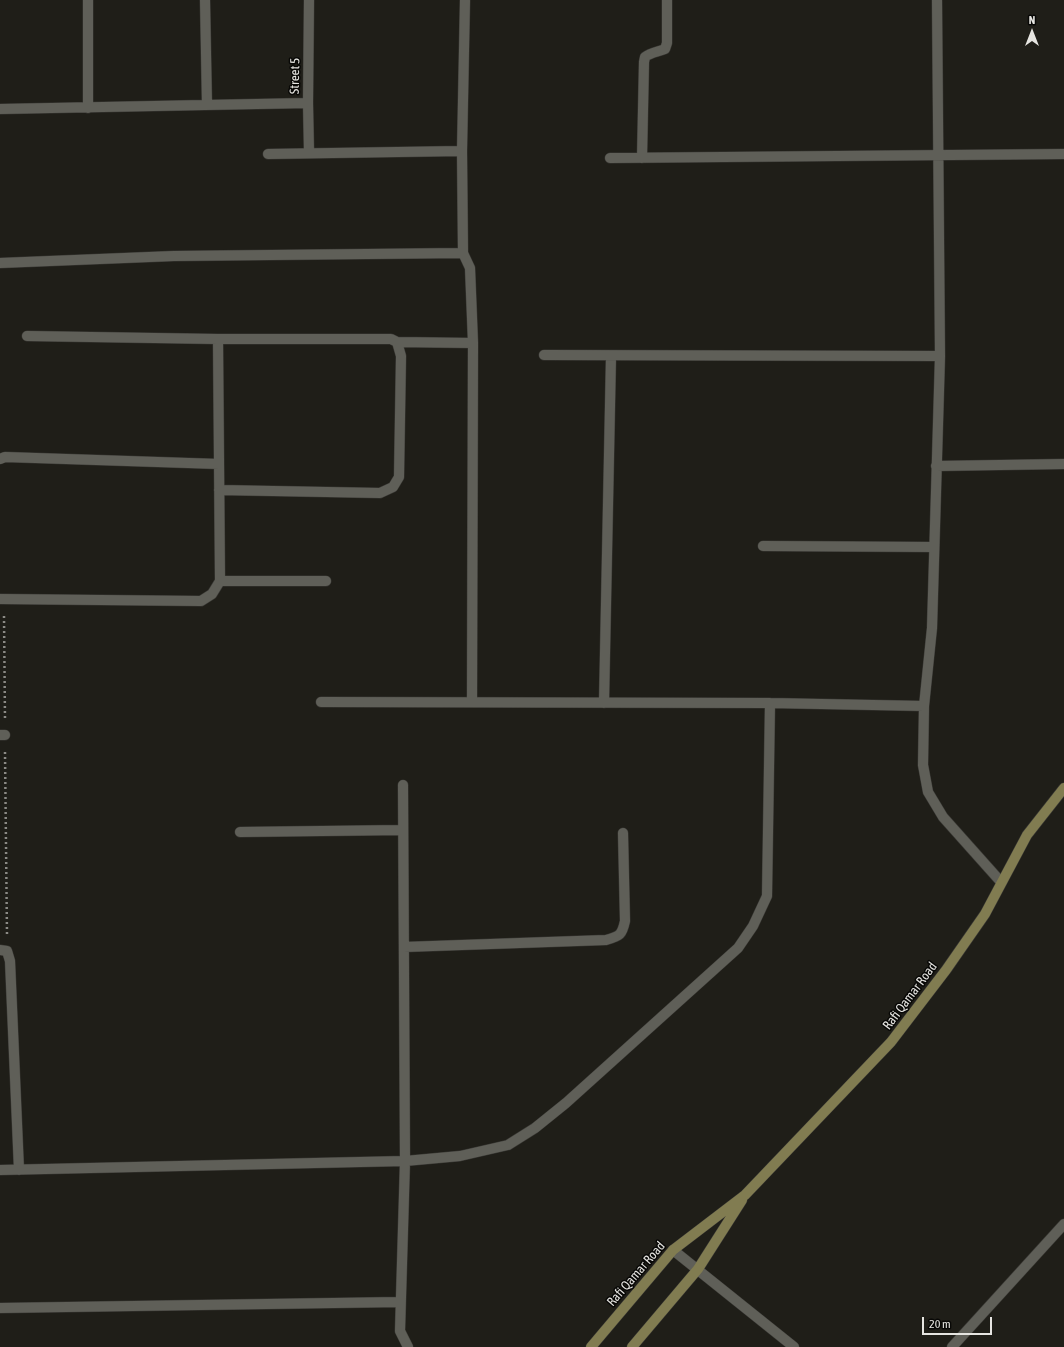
<!DOCTYPE html>
<style>
body{margin:0}
#map{position:relative;width:1064px;height:1347px;overflow:hidden;background:#1f1e18;font-family:"Asap Condensed",sans-serif}
canvas{display:block}
.north{position:absolute;left:1012px;top:12px;width:40px;height:40px;-webkit-text-stroke:3px #080806;paint-order:stroke;rotate:0deg;font-size:11px;font-weight:700;line-height:16px;text-align:center;color:#e6e5e1}
.north::after{content:'';display:block;margin:auto;width:14px;height:18px;background:#e6e5e1;clip-path:polygon(50% 0,100% 100%,50% 72%,0 100%)}
.scale{position:absolute;left:922px;top:1317px;width:70px;height:18px;box-sizing:border-box;border:2px solid #e6e5e1;border-top:0;padding-left:5px;font-size:12px;line-height:14px;white-space:nowrap;color:#e6e5e1;-webkit-text-stroke:3px #080806;paint-order:stroke}
</style>
<div id="map">
<canvas width="1064" height="1347"></canvas>
<div class="north">N</div>
<div class="scale">20 m</div>
</div>
<script>
const ctx = document.querySelector('canvas').getContext('2d');
ctx.lineJoin = 'round';
function stroke(path, color, width, dash) {
  ctx.strokeStyle = color;
  ctx.lineWidth = width;
  ctx.lineCap = dash ? 'butt' : 'round';
  ctx.setLineDash(dash || []);
  ctx.stroke(path);
}
function label(font, color, halo, rows, align = 'center') {
  ctx.font = font + ' "Asap Condensed",sans-serif';
  ctx.lineWidth = 3;
  ctx.setLineDash([]);
  ctx.textBaseline = 'middle';
  ctx.strokeStyle = halo;
  ctx.fillStyle = color;
  for (const [text, x, y, turn = 0] of rows) {
    ctx.save();
    ctx.translate(x, y);
    ctx.rotate((+turn || 0) * Math.PI / 180);
    ctx.textAlign = isNaN(turn) ? turn : align;
    if (halo) ctx.strokeText(text, 0, 0);
    ctx.fillText(text, 0, 0);
    ctx.restore();
  }
}
const street = new Path2D(`
 M88,0V108
 M205,0L207,105
 M465,0L462,151L463,253L470,268L473,343L472,702
 M937,0L940,356L932,628L924,706L923,765L928,792L943,817L1001,882
 M0,109L308,103
 M309,152L308,103L309,0
 M268,154L462,151
 M610,158L1064,154
 M642,158L644,62L645,57C651,52 658,52 665,49L667,43V0
 M0,263L174,256L463,253
 M27,336L218,339H391L397,342L473,343
 M544,355L940,356
 M0,459L5,457L219,464
 M936,466L1064,464
 M219,490L380,493L393,487L399,477L401,356L397,342
 M763,546L934,547
 M220,581H326
 M0,599L201,601L212,594L220,581L218,339
 M321,702L770,703L924,706
 M604,703L611,356
 M0,735H5
 M403,785L405,1161L400,1331L408,1347
 M240,832L403,830
 M404,947L606,940C620,936 622,935 625,921L623,833
 M0,950L7,951L10,961L19,1170
 M0,1170L405,1161L460,1156L508,1145L535,1128L566,1103L738,948L753,926L767,896L770,703
 M673,1250L794,1347
 M0,1308L400,1302
 M952,1347L1064,1224`);
const secondary = new Path2D(`
 M591,1347L673,1250L745,1195L891,1042L946,970L985,914L1027,835L1064,788
 M632,1347L698,1269L742,1200`);
stroke(street, '#3a3935', 11);
stroke(secondary, '#3a3935', 11);
stroke(new Path2D(`
 M4,616L5,719
 M5,752L7,935`), '#8b8a85', 2.5, [2, 3]);
stroke(street, '#5f5f58', 10);
stroke(secondary, '#817c51', 10);
label('13px', '#e6e5e1', '#080806', [
 ["Street 5",295,76,-89],
 ["Rafi Qamar Road",910,996,-53],
 ["Rafi Qamar Road",636,1274,-49]
]);
</script>
